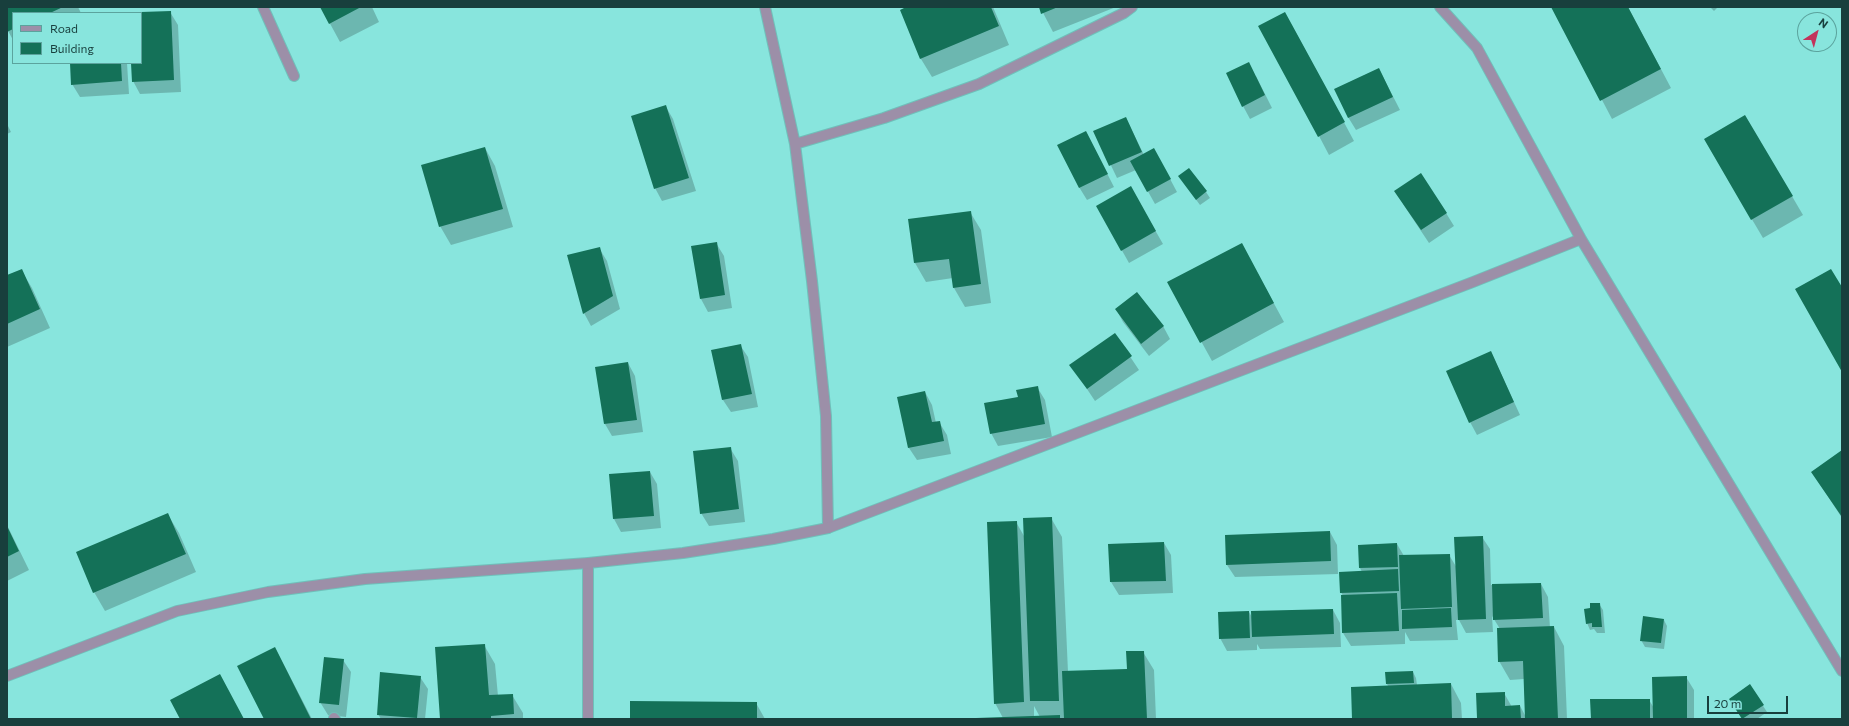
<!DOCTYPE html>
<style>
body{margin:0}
#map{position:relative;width:1849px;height:726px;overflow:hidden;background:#88e5dd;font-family:Commissioner,sans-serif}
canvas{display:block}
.frame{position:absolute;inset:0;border:8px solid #183f3d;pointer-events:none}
.legend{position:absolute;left:12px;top:12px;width:130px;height:52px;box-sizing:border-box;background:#88e5dd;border:1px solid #5ba39d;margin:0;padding:5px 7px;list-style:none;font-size:12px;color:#183f3d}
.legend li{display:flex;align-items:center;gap:8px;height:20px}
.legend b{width:20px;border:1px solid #5ba39d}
.north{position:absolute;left:1797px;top:12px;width:40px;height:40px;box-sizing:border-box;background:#88e5dd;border:1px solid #5ba39d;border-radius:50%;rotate:36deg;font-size:11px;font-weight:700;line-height:16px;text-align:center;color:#183f3d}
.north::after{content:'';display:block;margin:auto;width:14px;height:18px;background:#c2335b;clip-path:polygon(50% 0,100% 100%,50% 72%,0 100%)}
.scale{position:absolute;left:1707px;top:696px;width:81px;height:18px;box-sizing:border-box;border:2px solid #183f3d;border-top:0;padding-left:5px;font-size:12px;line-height:14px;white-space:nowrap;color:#183f3d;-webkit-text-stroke:3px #88e5dd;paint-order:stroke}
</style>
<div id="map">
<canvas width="1849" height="726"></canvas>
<div class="frame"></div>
<ul class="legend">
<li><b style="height:5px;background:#9c8fa8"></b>Road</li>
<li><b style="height:11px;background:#147158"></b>Building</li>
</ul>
<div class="north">N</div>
<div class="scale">20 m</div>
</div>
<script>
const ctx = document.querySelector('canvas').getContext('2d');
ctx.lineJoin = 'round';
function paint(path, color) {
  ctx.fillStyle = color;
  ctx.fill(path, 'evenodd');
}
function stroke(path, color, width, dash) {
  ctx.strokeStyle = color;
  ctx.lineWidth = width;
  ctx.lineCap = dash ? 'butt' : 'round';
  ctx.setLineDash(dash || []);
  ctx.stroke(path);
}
paint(new Path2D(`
 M7,7H78L81,13H13V40L7,29Z
 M321,7H372L379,22L340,42Z
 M908,7H993L1009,45L932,77L921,59L901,10Z
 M1040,7H1116L1053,32Z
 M1553,7H1628L1671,88L1612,119Z
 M1710,7H1718L1714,11Z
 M170,12L178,25L181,92L140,94L133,81L132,63H141V13Z
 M1295,31L1354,141L1329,155L1319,136Z
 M71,63H127L129,94L80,97L72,84Z
 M1379,69L1400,110L1356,130L1348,117Z
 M1256,76L1272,108L1250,119L1243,106Z
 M666,107L673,119L696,191L662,201L655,188Z
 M1745,116L1803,215L1763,238L1705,140Z
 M1126,118L1144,155L1161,162L1177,192L1155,204L1136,170L1117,178L1095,132Z
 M7,124L11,132L7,134Z
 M1086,132L1114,187L1087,200L1079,187Z
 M485,148L495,166L513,227L451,245L440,226Z
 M1183,182L1206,192L1210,198L1200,205Z
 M1131,188L1163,244L1129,263L1097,206Z
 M1403,204L1446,213L1454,226L1429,243Z
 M970,212L981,230L991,303L965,307L954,288L953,278L926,282L915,263L909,220Z
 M716,243L724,256L732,308L708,312L701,299Z
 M599,248L607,261L620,309L591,326L584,313Z
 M1252,263L1284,322L1212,361L1169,283Z
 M21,270L32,288L50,328L7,347V276Z
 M1116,309L1163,326L1170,339L1149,356L1123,322Z
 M1115,334L1139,370L1095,401L1071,365Z
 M740,345L748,357L758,407L731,412L723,400Z
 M1491,352L1520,415L1477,435L1470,422Z
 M628,363L635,376L643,432L612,436L605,424Z
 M1037,387L1045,400L1052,437L998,446L991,433L1019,398Z
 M925,392L932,405L936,423L939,422L947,435L951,454L917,460L909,448Z
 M730,448L738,461L745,522L709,526L701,513Z
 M1842,452V518L1812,472Z
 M650,472L657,484L661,528L621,532L614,519Z
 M168,515L179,533L196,572L105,611L94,592Z
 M1051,518L1062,537L1068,672L1128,670L1143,652L1154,670L1156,719H979L1003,718L995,703L1016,522L1024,536ZM1034,706L1040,717H1034Z
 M7,525L29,570L7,581Z
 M1330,532L1337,545L1338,574L1235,577L1227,565Z
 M1482,537L1490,549L1491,585L1541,584L1548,597L1550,628L1554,627L1564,646L1567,719H1479L1477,694L1504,693L1512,707L1520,706L1526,717L1524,679L1510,680L1499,661L1500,629L1492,616L1493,632L1466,633L1459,620H1456L1458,640L1410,641L1405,632V644L1351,646L1343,633V596L1341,592L1362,572L1360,568L1359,545L1397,544L1404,556L1449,555L1457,568Z
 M1164,543L1171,555L1173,593L1119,595L1111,582L1109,544Z
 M1599,604L1603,610L1605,633H1597L1594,629L1590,630L1587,623L1591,609Z
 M1333,610L1340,623L1341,647L1260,649L1257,644V650L1227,651L1220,638L1249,612L1252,617Z
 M1664,620L1667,626L1664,649L1645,647L1641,640Z
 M484,645L495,664L498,696L512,695L523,713V719H441Z
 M275,648L285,667L312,719H265Z
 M343,660L351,672L346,717L328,715L320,702Z
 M1413,672L1416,678L1417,685L1451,684L1461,703L1462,719H1353L1352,688L1388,686L1387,684Z
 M420,677L428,689L425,719H381L378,714Z
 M1686,677L1694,690V719H1592L1649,700L1654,708Z
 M1750,686L1767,712L1757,719H1743L1734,705Z
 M756,703L765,719H631Z`), '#0003');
paint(new Path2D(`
 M7,7H63L50,13H13V29L7,32Z
 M320,7H361L329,24Z
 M906,7H991L999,26L920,59L900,10Z
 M1039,7H1058L1041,14Z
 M1551,7H1628L1661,69L1600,101Z
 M171,11L174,80L132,82L131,63H141V12Z
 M1285,12L1345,122L1318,137L1258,26Z
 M1249,62L1265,95L1242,107L1226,73Z
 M70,63H121L122,81L71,85Z
 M1379,68L1393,97L1348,118L1334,89Z
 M666,105L689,178L654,189L631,116Z
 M1745,115L1793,196L1751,220L1704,139Z
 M1126,117L1142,152L1109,166L1093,131Z
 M1086,131L1108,174L1079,188L1057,145Z
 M485,147L503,209L439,227L421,165Z
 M1154,148L1171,179L1147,192L1130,161Z
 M1189,168L1207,191L1196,200L1178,176Z
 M1421,173L1447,213L1421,230L1394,191Z
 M1131,186L1156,231L1121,251L1096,206Z
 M971,211L981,284L953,288L949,259L914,263L908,219Z
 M717,242L725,295L700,299L691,246Z
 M1242,243L1274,303L1200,343L1167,282Z
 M600,247L613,296L583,314L567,255Z
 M22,269L40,309L7,324V275Z
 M1831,269L1842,287V372L1795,289Z
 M1137,292L1164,326L1141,344L1115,309Z
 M1115,333L1132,356L1087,389L1069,365Z
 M741,344L752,394L722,400L711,350Z
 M1491,351L1514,402L1469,423L1446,371Z
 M628,362L637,420L604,424L595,367Z
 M1038,386L1045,424L990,434L984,403L1018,397L1016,390Z
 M925,391L932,422L940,421L944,441L908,448L897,397Z
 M731,447L739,509L700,514L693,451Z
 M1842,450V517L1811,472Z
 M650,471L654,516L613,519L609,474Z
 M168,513L186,554L93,593L76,552Z
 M1052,517L1059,701H1030L1023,518Z
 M1017,521L1024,702L994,704L987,522Z
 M7,526L19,551L7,557Z
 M1330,531L1331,561L1226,565L1225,535Z
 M1483,536L1486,619L1458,620L1454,537Z
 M1164,542L1166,581L1110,582L1108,544Z
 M1397,543L1398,567L1359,568L1358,545Z
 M1450,554L1452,607L1401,609L1399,555Z
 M1398,569L1399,591L1340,593L1339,572Z
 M1541,583L1543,618L1493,620L1492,584Z
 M1397,593L1399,631L1342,633L1341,595Z
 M1590,603H1600L1602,627H1592V623L1586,624L1584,609L1590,608Z
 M1451,608L1452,627L1402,629V610Z
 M1333,609L1334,634L1252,637L1251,611Z
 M1249,611L1250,638L1219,639L1218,612Z
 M1643,616L1664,619L1661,643L1640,641Z
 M1554,626L1558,719H1525L1523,661L1498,662L1497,628Z
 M485,644L489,695L513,694L514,714L491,716V719H440L435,647Z
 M275,647L311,719H264L237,666Z
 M1126,651H1144L1147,719H1064L1062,671L1127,669Z
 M324,657L344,659L339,705L319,703Z
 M1413,671L1414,683L1386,684L1385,672Z
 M380,672L421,676L417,718L377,715Z
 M220,674L244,719H180L170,700Z
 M1687,676V719H1653L1652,677Z
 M1451,683L1452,718L1352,719L1351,687Z
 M1750,684L1764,705L1742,719L1729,699Z
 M1505,692V706L1520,705L1521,719L1477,718L1476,693Z
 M1590,699H1650V719H1591Z
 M630,701L757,702V719H630Z
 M1060,715V719H976V718Z`), '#147158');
const minor = new Path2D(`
 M263,7L294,76
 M765,7L795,144L812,281L826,416L828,528
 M795,144L884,118L979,84L1124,13L1132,7
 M588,563V719
 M334,718L335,719`);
const tertiary = new Path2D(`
 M1440,7L1477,48L1581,239L1842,671
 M7,676L177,611L268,592L365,579L588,563L683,553L773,539L828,528L1473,282L1581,239`);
stroke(minor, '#6fc0ba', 12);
stroke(tertiary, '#6fc0ba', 12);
stroke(minor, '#9c8fa8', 10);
stroke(tertiary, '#9c8fa8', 10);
</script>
